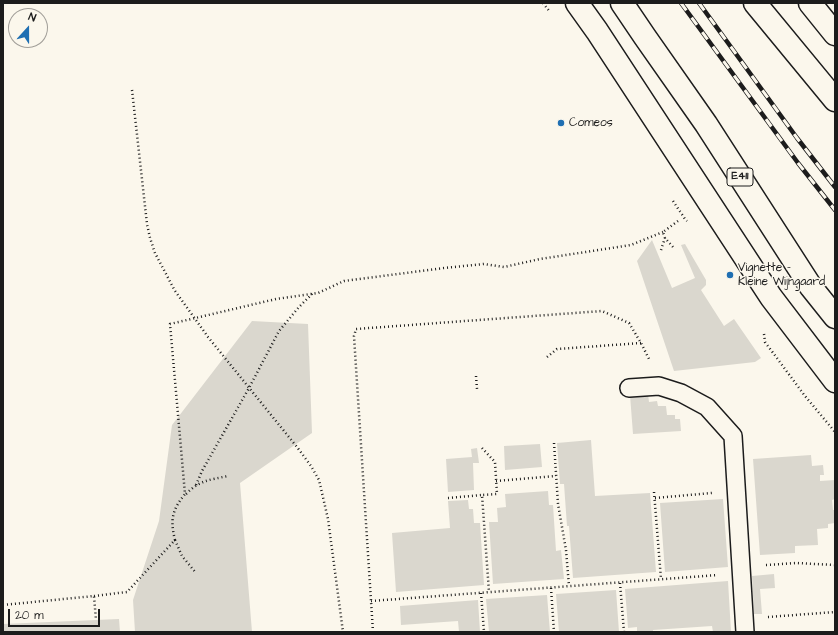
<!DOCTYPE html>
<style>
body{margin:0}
#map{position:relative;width:838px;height:635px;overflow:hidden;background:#fbf7ec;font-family:"Architects Daughter",sans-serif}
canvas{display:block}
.frame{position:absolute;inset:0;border:4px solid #1c1c1c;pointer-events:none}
.north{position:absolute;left:8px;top:8px;width:40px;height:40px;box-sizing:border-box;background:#fbf7ec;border:1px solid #a29f99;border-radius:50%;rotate:21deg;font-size:11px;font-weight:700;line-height:16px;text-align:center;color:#1c1c1c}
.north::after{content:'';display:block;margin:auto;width:14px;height:18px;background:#1f6fb2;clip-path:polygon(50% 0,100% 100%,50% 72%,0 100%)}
.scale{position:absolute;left:8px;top:609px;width:92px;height:18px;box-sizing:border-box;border:2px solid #1c1c1c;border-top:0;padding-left:5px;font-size:12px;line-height:14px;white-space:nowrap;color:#1c1c1c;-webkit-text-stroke:3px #fbf7ec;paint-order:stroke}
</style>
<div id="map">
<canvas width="838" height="635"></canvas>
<div class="frame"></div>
<div class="north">N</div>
<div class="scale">20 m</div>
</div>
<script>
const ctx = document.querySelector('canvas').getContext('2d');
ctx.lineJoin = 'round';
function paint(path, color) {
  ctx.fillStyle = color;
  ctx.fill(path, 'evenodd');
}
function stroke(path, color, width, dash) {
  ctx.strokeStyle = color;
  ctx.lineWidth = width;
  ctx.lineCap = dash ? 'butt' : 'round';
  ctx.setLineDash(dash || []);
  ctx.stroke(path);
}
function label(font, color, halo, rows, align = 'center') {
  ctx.font = font + ' "Architects Daughter",sans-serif';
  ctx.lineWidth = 3;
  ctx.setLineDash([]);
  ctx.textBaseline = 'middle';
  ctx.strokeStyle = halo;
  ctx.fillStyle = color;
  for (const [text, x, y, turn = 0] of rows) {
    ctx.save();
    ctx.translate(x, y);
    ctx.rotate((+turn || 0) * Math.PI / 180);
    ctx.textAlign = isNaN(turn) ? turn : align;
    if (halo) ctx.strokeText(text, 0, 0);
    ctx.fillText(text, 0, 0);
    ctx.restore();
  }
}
paint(new Path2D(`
 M652,240L672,288L695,278L681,245L685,244L706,280V285L701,290L724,326L734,319L761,358L755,362L674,371L637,261Z
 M252,321L308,324L312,433L240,483L252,632H135L133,600L159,521L172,425Z
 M648,394L649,402L657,401L658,406H666L667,415H675V419H680L681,431L633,434L630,395Z
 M591,440L595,496L650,493L656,572L573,578L569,526H567L564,484H560L557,443Z
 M540,444L542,467L505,470L504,446Z
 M477,448L479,463H473L474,490L448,492L446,459L472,457L471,449Z
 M811,455L812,466L823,465L824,475H820V481L835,480V499L832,500L833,510H835V523L828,524V528L817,529L818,545L795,546V553L760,555L753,459Z
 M548,491L549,505H553L556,551L561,550L564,579L493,584L489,522H498L497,508L506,507L505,494Z
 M723,499L728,567L665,572L660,503Z
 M468,500L469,509H473L474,523H480L484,585L396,592L392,533L450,528L448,501Z
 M774,574L775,588L760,589L762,614H754L752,576Z
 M728,581L731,632H713L712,626L653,630V632H637V627L628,628L625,589Z
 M616,590L619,632H559L556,594Z
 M547,595L550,632H489L486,599Z
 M478,600L480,632H459L458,621L401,625L400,606Z
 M119,619L120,632H3V624Z`), '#dad7ce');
const lane = new Path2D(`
 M629,388L659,386L681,393L707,407L733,436L745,632`);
const secondary = new Path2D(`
 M577,3L597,31L771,297L835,381
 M810,3L835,34`);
const highway = new Path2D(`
 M622,3L645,37L706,124L811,287L835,317
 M755,3L835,100`);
stroke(lane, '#1c1c1c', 20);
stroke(secondary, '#1c1c1c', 25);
stroke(highway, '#1c1c1c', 25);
stroke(new Path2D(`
 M543,3L550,12
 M132,90L147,224L150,238L155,253L175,291L208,337L297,447L311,466L319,480L328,519L343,632
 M673,201L685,219L687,221
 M673,247L665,238L663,232L678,221
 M661,250L665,238
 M764,334L765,342L805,396L835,432
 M547,357L557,349L641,343
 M476,376L477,389
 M554,443L558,504L566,550L569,586
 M482,448L495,462L497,494L482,495L489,592
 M496,481L556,476
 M196,485L202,471L249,388L279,331L299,307L313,293
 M654,492L661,579
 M186,494C200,480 209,480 228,476
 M448,498L482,495
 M655,498L712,493
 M175,540L182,556L196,573
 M766,565L796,563L835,565
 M620,583L624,632
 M551,588L554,632
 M481,593L484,632
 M94,596L127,592L175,540C170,520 172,510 185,494L170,324L276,299L318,293L344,281L444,268L484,264L504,267L540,259L631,245L663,232
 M371,601L718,575
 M3,605L94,596L96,620
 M768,617L835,612
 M373,632L354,336L356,329L602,311L629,323L641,343L650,361`), '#1c1c1c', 2.5, [1, 3]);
stroke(lane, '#fbf7ec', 17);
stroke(secondary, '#fbf7ec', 22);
stroke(highway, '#fbf7ec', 22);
const rail = new Path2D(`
 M681,3L798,163L835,210
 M699,3L797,138L835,187`);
stroke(rail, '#1c1c1c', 4.5);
stroke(rail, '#fbf7ec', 3, [9]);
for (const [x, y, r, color] of [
 [561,123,4,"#1f6fb2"],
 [730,275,4,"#1f6fb2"]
]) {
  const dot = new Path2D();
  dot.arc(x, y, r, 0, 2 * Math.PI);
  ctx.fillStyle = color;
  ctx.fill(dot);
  stroke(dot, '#fbf7ec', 1.5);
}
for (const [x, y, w] of [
 [740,177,26]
]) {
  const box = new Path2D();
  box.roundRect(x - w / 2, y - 9, w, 18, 3);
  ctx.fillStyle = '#fbf7ec';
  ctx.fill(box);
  stroke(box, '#1c1c1c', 1);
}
label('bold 11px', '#1c1c1c', null, [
 ["E411",740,177]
]);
label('12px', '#1c1c1c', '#fbf7ec', [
 ["Comeos",569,123],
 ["Vignette -",738,268],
 ["Kleine Wijngaard",738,282]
], 'left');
</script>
